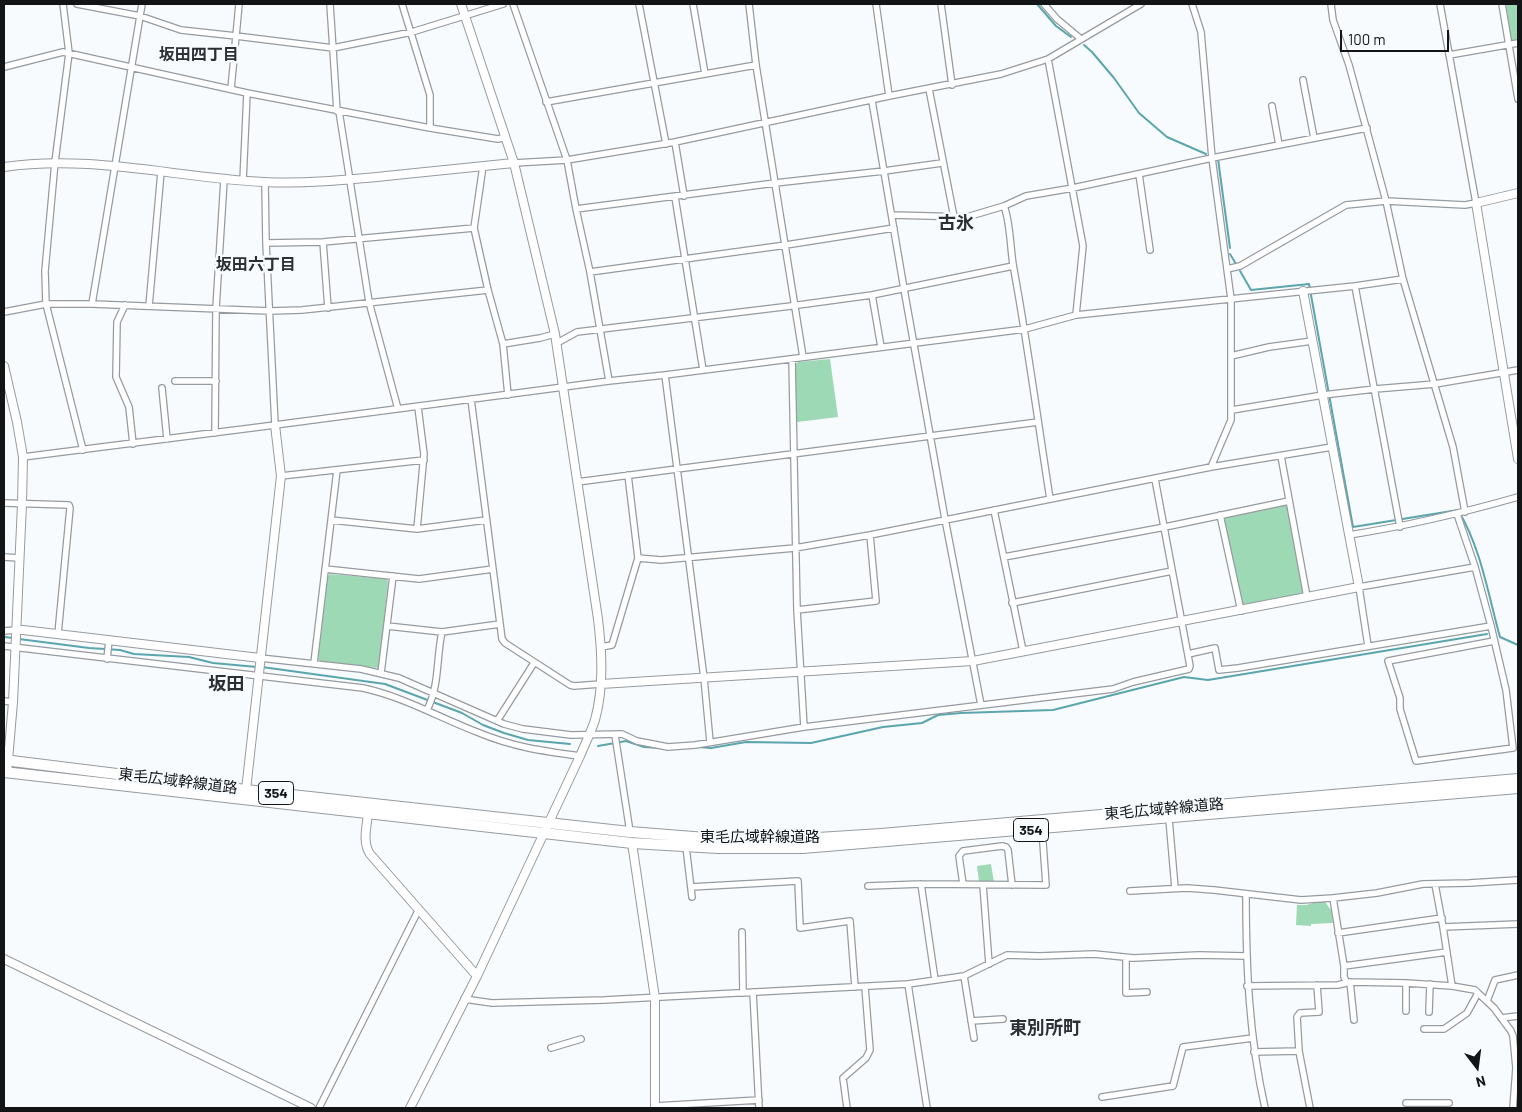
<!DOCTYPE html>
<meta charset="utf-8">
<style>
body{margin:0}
#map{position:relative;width:1522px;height:1112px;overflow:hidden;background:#f8fbfe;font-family:Barlow,sans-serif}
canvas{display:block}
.frame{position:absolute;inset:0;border:5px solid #121416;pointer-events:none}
.north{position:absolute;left:1452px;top:1042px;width:50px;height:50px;-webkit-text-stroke:4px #f8fbfe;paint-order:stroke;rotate:165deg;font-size:14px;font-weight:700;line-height:20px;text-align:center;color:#121416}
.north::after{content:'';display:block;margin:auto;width:18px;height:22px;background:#121416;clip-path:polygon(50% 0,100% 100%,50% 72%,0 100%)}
.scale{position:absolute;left:1340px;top:30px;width:109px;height:22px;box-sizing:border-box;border:2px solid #121416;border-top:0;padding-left:6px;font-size:15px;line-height:18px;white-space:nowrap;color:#121416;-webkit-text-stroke:4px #f8fbfe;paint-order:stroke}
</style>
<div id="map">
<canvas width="1522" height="1112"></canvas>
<div class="frame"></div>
<div class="north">N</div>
<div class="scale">100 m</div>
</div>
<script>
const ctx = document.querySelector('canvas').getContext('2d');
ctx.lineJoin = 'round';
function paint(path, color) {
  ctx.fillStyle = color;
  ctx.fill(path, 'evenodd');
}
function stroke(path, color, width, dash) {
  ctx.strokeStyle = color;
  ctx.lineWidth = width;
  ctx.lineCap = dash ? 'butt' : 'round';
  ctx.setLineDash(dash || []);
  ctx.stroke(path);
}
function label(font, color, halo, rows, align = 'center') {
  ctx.font = font + ' Barlow,"Noto Sans JP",sans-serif';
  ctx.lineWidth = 5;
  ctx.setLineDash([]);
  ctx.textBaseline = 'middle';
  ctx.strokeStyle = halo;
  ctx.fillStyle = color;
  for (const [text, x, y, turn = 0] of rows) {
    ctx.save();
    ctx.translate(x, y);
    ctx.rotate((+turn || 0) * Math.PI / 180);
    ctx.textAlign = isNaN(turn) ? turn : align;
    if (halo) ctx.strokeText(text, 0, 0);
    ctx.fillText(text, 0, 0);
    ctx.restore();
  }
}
paint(new Path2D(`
 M1506,4H1518V39L1511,41Z
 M830,359L838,417L797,422L794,366L798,362Z
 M1287,504L1305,598L1243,608L1223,516Z
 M330,574L387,579L388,582L379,667L376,668L320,661L318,659L328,576Z
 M991,864L994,882H979L977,866Z
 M1317,902H1325L1331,910L1333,923L1311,924V926L1296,925L1297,905H1306Z`), '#9ed9b5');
stroke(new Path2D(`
 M1037,4L1056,26L1071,37
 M1084,45L1092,52L1114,78L1139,113L1167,137L1206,154
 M1218,159L1230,248
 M1230,254L1236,264
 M1240,271L1251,290L1309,284L1353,527L1458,510C1481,548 1488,594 1500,637L1518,645
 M4,637L14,638
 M19,639L89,648L120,650L134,654L189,657L213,663L257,667
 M262,667L385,684L462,713L483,725L504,733L528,740L570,744
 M598,746L626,741L644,747L660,748
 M699,747L711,748L746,742L811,743L883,727L922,723L938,715L961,713L1053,710L1184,677L1208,680L1487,634`), '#5aa6ac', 2);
const street = new Path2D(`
 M63,4L69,53L55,162L45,271L46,304L83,450
 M77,4L140,16L181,30L236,36L333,48L412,32L503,4
 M330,4L337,111
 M402,4L430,95V128
 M513,4L567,160L576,209L590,272L609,381
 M639,4L666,144
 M693,4L705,74
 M749,4L756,65L803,357
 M876,4L889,96
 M941,4L952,85
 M1044,4L1057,19L1081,39
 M1192,4L1201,32L1212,158L1231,299V420L1211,467
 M1331,4L1333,20L1349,65L1386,201L1403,279L1453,447L1465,512
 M1502,4L1518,99
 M1449,55L1518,43
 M1048,59L1083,246L1076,315
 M4,67L63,52L247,93L430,128L498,139L506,137
 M1303,80L1314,138
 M231,89L239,4
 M929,89L954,217
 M872,101L904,289L945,519L981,705
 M546,102L756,65
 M1272,106L1279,145
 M339,111L369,302L398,409
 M675,142L684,196
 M514,163L567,160L675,142L889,96L1001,74L1048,59L1141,4
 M483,166L474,228L488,290L503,344L508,395
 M1139,174L1150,250
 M243,181L247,93
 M265,182L266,243L275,425
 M675,197L703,370
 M1004,206C1011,224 1010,251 1014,270C1028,346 1038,423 1050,499
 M576,209L775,183L884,171L942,163
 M892,215L967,217L1004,206L1026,196L1073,188L1212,158L1367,128
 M323,242L328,308
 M266,243L323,242L474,228
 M1227,269L1240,266L1346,205L1386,201L1465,205L1476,203L1440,4
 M590,272L786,245L894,228
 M1355,286L1400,527
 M872,295L881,347
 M92,304L142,4
 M125,305L117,322L116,377L129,407L133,444
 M149,306L161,172
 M4,312L46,304H92L270,311L302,310L488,290
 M557,343L577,332L791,306L872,295L1013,266
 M503,344L540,338L555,334
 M1231,356L1269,347L1312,341
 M792,359L797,610L804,727
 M665,375L704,678L710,742
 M175,381H216
 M162,388L167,439
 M471,399L502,639L505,643L570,685L574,686L601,684
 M1232,410L1323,395L1375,389L1435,384L1518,370
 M215,433L216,308L224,180
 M1281,456L1307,597
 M23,457L275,425L609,381L665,375L1025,329L1076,315L1355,286L1403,279
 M281,476L424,460
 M577,482L1038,422
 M4,503L69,505L70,508L58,634
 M994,510L1023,651
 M1457,514L1475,567L1491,626L1506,690L1513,748L1416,761L1400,709V698L1388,661L1494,641
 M1220,515L1241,611
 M331,520L417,529L486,520
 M417,529L424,454L418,407
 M1349,535C1406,526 1462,513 1518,497
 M4,557L19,558
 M1004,557L1165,527L1289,501
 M638,558L661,560L795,548L870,535L1211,467L1332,447
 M325,569L419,579L493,569
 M1012,603L1172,571
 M797,610L876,601L870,535
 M387,626L442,632L500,624
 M4,631L16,630
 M4,646L363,688C404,697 438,717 477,732C513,747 542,751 580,756
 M1368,646L1359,587L1475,567
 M601,647L612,645L638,558L628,475
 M1188,654L1215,648L1219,670L1238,668L1491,626
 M260,658L361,669L399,678L504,724L523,729L571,735L622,734L637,741L668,747L695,745L804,727L1113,689L1133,682L1189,669L1190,666L1155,479
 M107,659L109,640
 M314,663L337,470
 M381,673L393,576
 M4,701L13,702
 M427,710C440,684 436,659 442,632
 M497,721L534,663
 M615,735L630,832
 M1169,819L1175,888
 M686,847L692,897
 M921,884L935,980
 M963,884L959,856L963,851L1002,846L1006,847L1008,850L1012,885
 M1435,884L1443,927L1452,986
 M983,885L989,964
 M868,886L921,884L1046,885L1042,829
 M691,887L798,881L800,928L850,921L855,987
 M1130,891L1187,888L1214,890L1301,900L1333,898L1377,893L1423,884L1469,883L1518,880
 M1246,894C1246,967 1249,1037 1265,1108
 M1333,898L1344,966V977L1347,983
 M1443,927L1518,924
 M742,932L743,993
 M1338,933L1442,918
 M1126,958V993L1147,992
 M1344,966L1447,952
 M964,976L974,1038
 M1350,982L1354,1020
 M908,984L927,1108
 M1247,986L1338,985L1350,982L1406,983L1452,986L1475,990L1478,993L1494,1008L1511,1031L1513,1036L1516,1068L1513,1108
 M753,992L759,1108
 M464,999L492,1003L604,1000L908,984L964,976L1007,955L1039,956L1094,954L1134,958L1199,955L1246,956
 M1487,1001L1495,980L1518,975
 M1406,1011V983
 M1429,1012L1430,984
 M1501,1018L1518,1016
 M971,1021L1003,1019
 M1424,1029H1444L1467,1013L1478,993
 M551,1048L581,1039
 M1299,1051L1310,1108
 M1254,1052L1299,1051L1297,1017L1300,1013L1319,1012L1317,985
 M1102,1097L1173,1086L1183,1047L1253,1038
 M1406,1103H1449
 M655,1106L759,1100
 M319,1108L419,909
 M847,1108L843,1078L866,1058L870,1050L865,987`);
const secondary = new Path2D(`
 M4,167C90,154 178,178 264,182C305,184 345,180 386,176C428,172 471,167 514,163
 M1518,193L1476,203L1518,459
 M4,366L17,422L23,457L22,504L13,702L7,772
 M16,630H23L260,658
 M601,684L973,661L1359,587L1303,291
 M246,790L281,476L275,425
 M368,813C367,826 362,842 370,854L477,976
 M632,843L655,998V1108
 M4,959L311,1108
 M410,1108L477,976L580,756C585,744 591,732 595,720C604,687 602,652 598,619L555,334L514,163L461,4`);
const highway = new Path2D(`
 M4,760L246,790L630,832L719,839L762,841L802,839L881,834L1518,779
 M4,772L632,843L718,848H803L1518,788`);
stroke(street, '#969ba0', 8);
stroke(secondary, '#969ba0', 10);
stroke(highway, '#969ba0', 12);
stroke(street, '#fff', 5.5);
stroke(secondary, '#fff', 8);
stroke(highway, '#fff', 10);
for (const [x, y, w] of [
 [276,793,35],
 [1031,830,35]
]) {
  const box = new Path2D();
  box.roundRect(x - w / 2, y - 11.5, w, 23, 4);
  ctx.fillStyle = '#f8fbfe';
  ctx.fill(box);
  stroke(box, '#121416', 1);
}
label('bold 14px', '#121416', null, [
 ["354",276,793],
 ["354",1031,830]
]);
label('15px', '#121416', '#f8fbfe', [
 ["東毛広域幹線道路",178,781,7],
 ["東毛広域幹線道路",1164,809,-5],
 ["東毛広域幹線道路",760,837]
]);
label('bold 16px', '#2c3034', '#f8fbfe', [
 ["坂田四丁目",199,55],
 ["坂田六丁目",256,265]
]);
label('bold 18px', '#2c3034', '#f8fbfe', [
 ["古氷",956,223],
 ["坂田",226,684],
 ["東別所町",1045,1028]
]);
</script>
